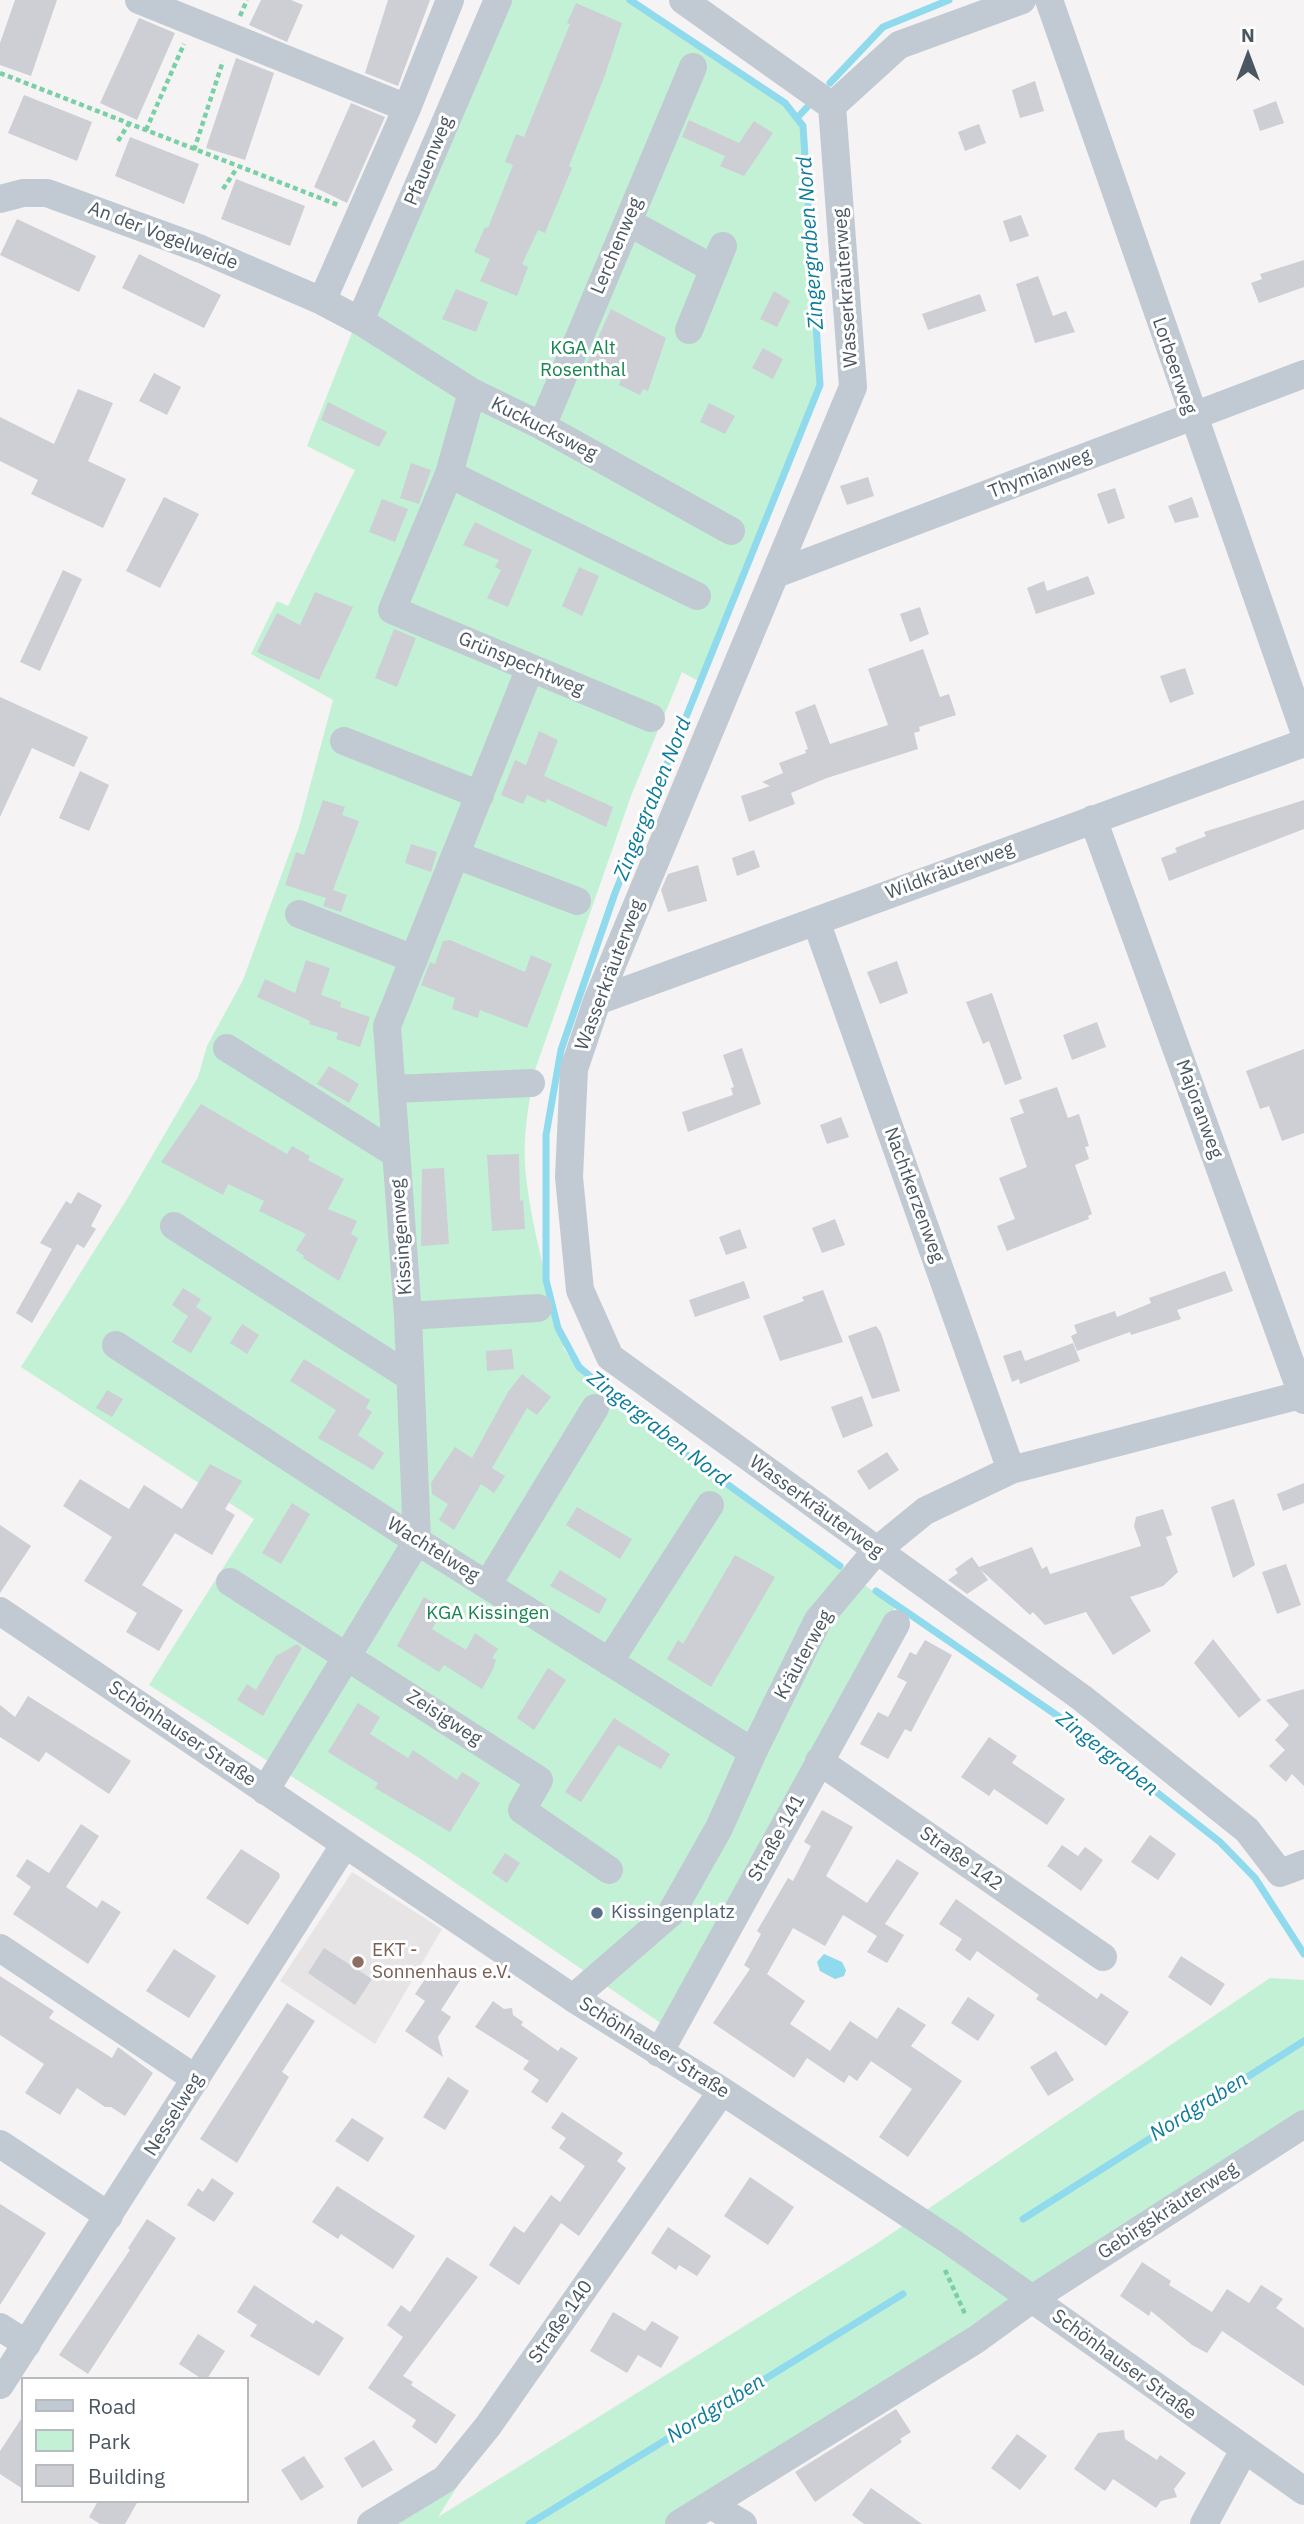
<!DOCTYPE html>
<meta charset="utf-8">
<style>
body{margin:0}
#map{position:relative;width:1304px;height:2524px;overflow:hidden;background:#f5f3f3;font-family:"IBM Plex Sans",sans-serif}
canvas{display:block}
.legend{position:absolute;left:21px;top:2377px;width:228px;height:126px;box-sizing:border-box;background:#fff;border:2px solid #b7bbc0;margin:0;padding:9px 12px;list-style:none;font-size:21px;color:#4a5661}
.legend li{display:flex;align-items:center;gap:14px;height:35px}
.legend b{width:35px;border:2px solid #b7bbc0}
.north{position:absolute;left:1213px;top:21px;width:70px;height:70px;-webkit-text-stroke:5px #fff;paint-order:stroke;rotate:0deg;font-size:19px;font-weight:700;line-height:28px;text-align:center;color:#4a5661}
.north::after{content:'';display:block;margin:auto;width:24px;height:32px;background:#4a5661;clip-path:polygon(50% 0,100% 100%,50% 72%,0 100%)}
</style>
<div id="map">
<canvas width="1304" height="2524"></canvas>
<ul class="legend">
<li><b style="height:9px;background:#c1cad2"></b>Road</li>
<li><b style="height:19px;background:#c3f1d5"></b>Park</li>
<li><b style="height:19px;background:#cdcfd5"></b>Building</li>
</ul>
<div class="north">N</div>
</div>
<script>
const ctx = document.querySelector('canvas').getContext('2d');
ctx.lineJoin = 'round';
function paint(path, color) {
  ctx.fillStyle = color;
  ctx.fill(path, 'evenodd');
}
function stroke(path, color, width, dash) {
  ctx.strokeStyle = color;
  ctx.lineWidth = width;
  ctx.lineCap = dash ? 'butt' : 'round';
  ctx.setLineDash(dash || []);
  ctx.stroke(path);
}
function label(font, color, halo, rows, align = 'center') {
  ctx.font = font + ' "IBM Plex Sans",sans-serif';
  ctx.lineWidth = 6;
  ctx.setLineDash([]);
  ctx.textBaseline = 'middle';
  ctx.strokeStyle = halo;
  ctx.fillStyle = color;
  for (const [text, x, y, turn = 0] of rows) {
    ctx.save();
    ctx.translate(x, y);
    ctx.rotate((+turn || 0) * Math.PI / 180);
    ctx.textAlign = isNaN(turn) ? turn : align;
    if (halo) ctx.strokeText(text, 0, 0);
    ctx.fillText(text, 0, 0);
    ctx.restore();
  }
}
paint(new Path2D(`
 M352,1872L442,1929L375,2044L280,1981Z`), '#e6e4e5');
paint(new Path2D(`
 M484,0H630L785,103L803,126L820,385L700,682L682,672L631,796L535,1070C529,1101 523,1133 525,1165C530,1227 550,1289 564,1349L578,1370L614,1403L895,1607L662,2024L419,1858L149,1685L254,1519L21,1367L127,1199L198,1077L207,1046L243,980L299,827L333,700L251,654L277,601L288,606L355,470L307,446Z
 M1270,1978L1304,1980V2124L666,2524H385L464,2476L438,2517L876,2244Z`), '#c3f1d5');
paint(new Path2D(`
 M824,1954L842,1962L846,1970L844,1976L835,1979L820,1971L817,1962Z`), '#90daee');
stroke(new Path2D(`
 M630,0L785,103L803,126L820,385L615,893L561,1050L546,1135V1280L558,1328L579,1367L665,1439L840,1566
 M830,83L883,27L949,0
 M798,117L810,104
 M876,1591L1071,1725L1220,1842L1255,1878L1304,1954
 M1023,2219L1304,2041
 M529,2524L903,2294`), '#90daee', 7);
paint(new Path2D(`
 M15,0H57L31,76L0,65V43Z
 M261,0H291L303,5L287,42L249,25Z
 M388,0H430L398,86L365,73Z
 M576,3L622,23L605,75L569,166L572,168L545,233L538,230L522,264L528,267L517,296L480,281L490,259L474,252L485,227L488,228L513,165L505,162L516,134L524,137L570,24L567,23Z
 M139,18L175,33L137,120L100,103Z
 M236,58L274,73L245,160L206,148Z
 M1035,81L1044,111L1020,118L1012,90Z
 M24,95L92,122L77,161L8,133Z
 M1276,101L1284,123L1260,131L1253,110Z
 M351,103L385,117L347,203L314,187Z
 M689,120L739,143L754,121L773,133L744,176L720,166L725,156L682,137Z
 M979,124L986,143L965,151L958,132Z
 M130,137L199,164L184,204L115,176Z
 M236,179L305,206L290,246L221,219Z
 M1021,215L1029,236L1010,242L1003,221Z
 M17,219L96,256L79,292L0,255Z
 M139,254L221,295L204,328L122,288Z
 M1304,260V287L1259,303L1251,283L1262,279L1260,274Z
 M1038,276L1053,316L1066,311L1075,332L1035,343L1016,284Z
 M456,289L488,302L476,332L442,319Z
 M774,291L790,301L777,327L760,319Z
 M980,294L986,311L928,330L922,314Z
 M611,309L666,338L648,391L643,389L640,395L619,385L621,379L586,365Z
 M763,348L783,359L773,379L752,368Z
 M154,373L181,387L167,415L139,401Z
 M78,389L113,403L88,461L126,479L103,528L31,494L38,480L0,461V417L54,444Z
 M328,402L387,432L379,447L321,420Z
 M709,403L735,416L725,434L700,422Z
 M411,463L431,470L419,504L400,498Z
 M868,477L874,496L847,505L840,486Z
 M1115,488L1125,518L1108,524L1097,494Z
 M164,497L199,514L160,588L126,571Z
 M1192,497L1199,517L1175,523L1168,506Z
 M382,499L408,509L395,542L369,532Z
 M475,522L532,550L508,607L487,598L501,570L495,567L499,560L463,545Z
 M579,567L599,576L582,616L562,606Z
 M63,570L82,579L40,671L20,662Z
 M1088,576L1095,594L1036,614L1027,588L1044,581L1047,591Z
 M315,592L353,607L319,680L257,652L277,613L300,625Z
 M920,607L929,634L910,642L900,614Z
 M394,629L416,638L397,687L375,678Z
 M923,649L940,697L949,694L956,715L919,727L920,731L914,733L918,749L827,778L791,793L795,804L749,822L741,796L770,786L762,782L783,773L779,763L806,753L805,750L808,749L795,712L815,704L830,744L888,725L868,669Z
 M1185,668L1194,694L1170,703L1160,676Z
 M0,697L88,737L74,767L32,748L0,817Z
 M539,731L558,740L544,776L613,807L606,827L547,799L545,803L527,795L523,804L501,795L515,760L526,765Z
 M80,771L109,785L89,831L59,818Z
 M323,800L345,807L342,815L359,821L333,890L347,895L341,912L323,906L326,898L285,885L296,852L304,855Z
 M1304,800V829L1169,881L1161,858L1177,852L1175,848L1206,836L1204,832Z
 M411,844L437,852L431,872L405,863Z
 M754,850L760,867L737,876L732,858Z
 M698,865L707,901L668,912L661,890L668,874Z
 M450,940L525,972L531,955L552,964L527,1028L480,1010L478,1018L452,1009L455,998L421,985L430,962L435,964L443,941Z
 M306,960L330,968L321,995L341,1002L340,1007L370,1017L360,1047L336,1039L338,1033L309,1024L310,1021L257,997L265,979L295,993Z
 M897,961L908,993L880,1004L867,972Z
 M992,993L1022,1079L1005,1085L989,1041L983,1044L966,1002Z
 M1097,1022L1106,1047L1072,1060L1063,1035Z
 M742,1048L761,1104L688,1132L682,1112L733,1095L731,1088L734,1087L723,1055Z
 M1304,1049V1133L1282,1141L1269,1106L1260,1109L1246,1071Z
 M329,1066L359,1084L349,1103L317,1084Z
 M1057,1087L1068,1118L1079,1114L1089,1146L1085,1147L1089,1159L1075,1165L1092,1214L1088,1216L1089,1219L1007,1251L997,1226L1015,1219L999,1178L1027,1167L1010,1118L1024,1113L1019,1100Z
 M201,1104L287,1154L292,1146L310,1156L308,1160L344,1179L328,1209L357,1221L351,1234L358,1238L339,1281L303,1258L304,1256L296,1250L306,1234L259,1211L264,1201L228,1184L223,1195L161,1162Z
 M841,1117L849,1137L827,1144L820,1125Z
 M519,1154L520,1201L523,1200L525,1229L492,1231L487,1155Z
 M444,1168L449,1244L421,1246L422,1169Z
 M78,1192L102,1205L91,1226L96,1229L84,1248L77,1244L32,1323L16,1313L52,1249L40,1243L66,1201L71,1204Z
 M835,1219L845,1245L822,1253L812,1228Z
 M740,1229L747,1248L726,1255L719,1237Z
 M1225,1271L1233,1291L1177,1310L1181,1319L1131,1335L1130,1332L1077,1351L1071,1336L1077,1333L1074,1325L1115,1311L1117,1317L1151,1303L1149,1298Z
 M744,1281L750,1298L695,1317L689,1300Z
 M183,1288L201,1299L196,1307L212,1318L191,1353L172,1342L188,1316L172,1305Z
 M823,1290L843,1342L780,1361L763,1316L804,1301L802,1297Z
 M242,1324L259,1335L247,1354L230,1343Z
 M876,1326L881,1333L900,1391L872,1399L848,1336Z
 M1073,1343L1080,1361L1020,1384L1019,1379L1012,1382L1003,1356L1021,1350L1025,1361Z
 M512,1349L514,1369L487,1371L486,1351Z
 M304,1359L370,1400L366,1408L372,1412L358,1435L384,1453L373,1470L318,1438L336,1410L290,1381Z
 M522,1374L551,1397L537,1415L527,1408L492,1468L505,1476L494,1493L481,1484L454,1530L439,1520L448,1504L432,1494L431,1483L455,1447L472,1458L508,1392Z
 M107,1390L123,1399L112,1417L96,1408Z
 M862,1396L873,1426L843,1438L831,1407Z
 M887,1452L899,1470L869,1490L857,1471Z
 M210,1464L242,1481L225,1509L235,1515L212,1555L175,1533L142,1585L183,1610L159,1651L126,1632L137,1613L84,1581L112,1537L63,1506L80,1479L129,1509L144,1485L182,1509Z
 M1304,1483V1503L1283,1511L1277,1494Z
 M1234,1499L1255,1565L1233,1578L1211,1507Z
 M292,1503L310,1514L281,1564L262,1553Z
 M577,1507L632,1539L620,1559L566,1525Z
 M1163,1509L1172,1535L1166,1537L1178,1572L1163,1586L1130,1597L1151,1631L1113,1655L1086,1612L1045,1625L1033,1612L1030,1615L981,1570L988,1580L967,1594L948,1580L958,1573L955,1569L972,1557L979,1567L1032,1547L1042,1569L1047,1566L1050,1574L1141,1546L1134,1526L1136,1517Z
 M0,1525L31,1546L0,1593Z
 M735,1555L775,1577L711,1687L667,1659L678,1640L683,1644Z
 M1286,1564L1301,1605L1277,1614L1262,1572Z
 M560,1570L607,1599L599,1614L550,1586Z
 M424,1597L444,1609L432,1629L466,1650L475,1633L498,1649L492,1658L496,1660L492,1671L482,1689L444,1665L439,1672L397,1646Z
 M1213,1639L1261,1700L1239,1718L1194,1663Z
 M925,1640L952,1655L911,1732L905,1729L888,1759L860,1744L878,1712L888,1717L907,1682L897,1677L910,1652L916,1655Z
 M297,1644L302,1648L263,1716L237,1700L247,1684L256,1690L276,1656Z
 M548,1668L566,1680L534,1730L517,1718Z
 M1304,1689V1786L1292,1774L1286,1782L1269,1766L1285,1750L1275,1740L1289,1725L1266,1700Z
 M28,1696L131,1761L109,1794L46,1752L39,1762L0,1737V1705L15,1717Z
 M358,1703L380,1717L370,1734L408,1758L413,1750L457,1780L462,1772L480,1783L450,1832L375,1788L378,1783L328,1752Z
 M614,1718L670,1754L661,1769L618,1745L581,1802L565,1792Z
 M989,1737L1017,1756L1012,1763L1065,1799L1047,1825L994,1789L989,1796L961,1777Z
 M822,1810L853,1827L826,1876L867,1903L897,1859L919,1873L885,1924L904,1935L887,1963L867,1952L877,1936L843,1915L825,1946L793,1928L767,1974L805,2001L790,2024L830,2051L850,2021L877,2039L898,2007L926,2025L911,2046L962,2081L908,2157L879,2137L912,2089L871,2061L857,2081L849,2075L844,2083L807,2058L794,2078L713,2023L750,1969L744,1965L761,1934L757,1931L788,1878L793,1881L811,1846L804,1842Z
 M81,1824L99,1836L66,1887L97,1908L102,1900L121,1912L88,1964L13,1914L31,1887L16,1876L27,1859L49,1873Z
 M1150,1835L1176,1854L1158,1880L1131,1862Z
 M1062,1845L1078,1856L1085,1847L1103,1860L1081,1891L1047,1866Z
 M241,1849L279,1873L280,1877L248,1925L206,1898Z
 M505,1853L520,1863L507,1883L492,1873Z
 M956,1899L1097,1999L1101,1993L1129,2012L1106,2046L1036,1999L1039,1995L977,1951L970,1961L955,1950L962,1939L939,1924Z
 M324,1948L372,1979L355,2005L308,1973Z
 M174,1949L216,1976L189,2018L146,1991Z
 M1181,1956L1225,1984L1211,2006L1168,1977Z
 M436,1963L461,1979L441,2010L451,2017L438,2037L443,2057L405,2031L425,2001L415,1994Z
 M0,1976L54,2011L49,2018L112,2058L118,2047L153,2073L125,2116L111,2107H105L77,2088L60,2115L25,2093L44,2064L0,2035Z
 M968,1997L995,2015L978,2041L951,2023Z
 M493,2001L504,2009L512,2008L513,2015L523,2022L521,2025L558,2051L561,2047L578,2058L547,2103L531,2092L539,2080L523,2069L529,2061L475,2027Z
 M287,2003L315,2021L282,2072L289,2077L237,2163L200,2139Z
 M1056,2051L1074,2080L1048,2096L1030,2067Z
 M448,2077L469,2091L445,2130L423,2117Z
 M562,2112L623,2153L617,2161L626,2168L579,2236L561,2223L519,2285L489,2265L514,2226L524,2233L551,2195L560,2202L585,2166L559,2148L566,2138L551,2128Z
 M352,2118L384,2138L368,2162L335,2141Z
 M750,2177L794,2207L768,2245L724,2216Z
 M212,2178L234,2193L214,2222L187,2205L198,2188L203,2192Z
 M337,2186L415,2236L393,2269L341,2234L338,2239L312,2222Z
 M0,2204L46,2233L0,2305Z
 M147,2219L176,2238L88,2374L59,2355L130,2250L128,2248Z
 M668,2227L711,2256L697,2276L679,2265L676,2270L651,2253Z
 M447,2257L478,2277L403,2376L413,2382L411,2385L456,2415L436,2444L412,2427L416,2420L368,2388L403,2337L387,2325L401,2305L410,2312Z
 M1142,2262L1171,2281L1169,2285L1212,2312L1227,2289L1249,2303L1261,2285L1283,2299L1276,2308L1304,2328V2386L1222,2331L1207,2353L1192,2345L1151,2311L1149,2316L1120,2296Z
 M254,2285L313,2324L316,2320L344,2338L319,2376L250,2336L257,2325L237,2312Z
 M613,2312L645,2331L652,2321L679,2337L661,2368L638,2355L627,2373L590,2351Z
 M198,2334L225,2351L207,2379H202L179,2364Z
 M896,2409L911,2432L900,2439L902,2442L815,2502L795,2472Z
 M23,2416V2489L0,2474V2451Z
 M1124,2430L1125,2439L1157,2460L1160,2455L1186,2473L1174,2489L1177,2497L1161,2501L1156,2508L1113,2479L1105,2491L1074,2469L1098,2433Z
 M1017,2434L1047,2456L1020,2490L991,2468Z
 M374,2440L393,2470L362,2488L344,2458Z
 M304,2456L324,2487L301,2501L281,2470Z
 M871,2488L922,2524H864L852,2515Z
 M98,2501H138L125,2524H100L89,2517Z`), '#cdcfd5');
stroke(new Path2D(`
 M240,16L247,0
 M0,73L338,205
 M146,130L184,44
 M118,141L128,125
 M194,150L223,61
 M223,189L237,168
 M945,2270L966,2316`), '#7ad0a6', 4.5, [5, 3.5]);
stroke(new Path2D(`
 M139,0L407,108
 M683,0L832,106L853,387L597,1001L574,1069L569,1177L580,1290L610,1357L1082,1698L1247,1830L1280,1873L1304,1864
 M1049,0L1304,731
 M832,106L899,45L1022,0
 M0,199L23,193H47L201,249L322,301L360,321L472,392L542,426L731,531
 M628,222L714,269
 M322,301L407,108L450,0
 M360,321L498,0
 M689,330L723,246
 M472,392L449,474L392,610L651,718
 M542,426L693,67
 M449,474L697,596
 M776,574L1304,374
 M344,741L480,795
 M1093,819L1304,1400
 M456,855L577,901
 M299,914L414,959
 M816,921L1011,1470
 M597,1001L1304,743
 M227,1048L396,1154
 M394,1089L531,1083
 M174,1226L410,1377
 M408,1316L538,1308
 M116,1345L417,1541L753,1752
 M230,1582L539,1780L522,1810L609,1870
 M488,1584L595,1408
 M0,1611L573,1998L722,2091L950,2241L1304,2491
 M609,1662L710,1505
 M819,1761L1103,1957
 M265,1791L417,1541L408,1316L387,1026L530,668
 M0,1948L196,2079
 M573,1998L671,1913L719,1828L753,1752L818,1620L876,1551L925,1511L1011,1470L1304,1394
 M659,2053L896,1624
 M0,2144L109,2216
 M0,2327L27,2344
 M0,2385L345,1844
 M711,2505L743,2524
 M371,2524L445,2479L488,2426L722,2091
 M679,2524L977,2339L1032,2299L1304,2124
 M1204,2524L1244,2450`), '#c1cad2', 28);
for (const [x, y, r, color] of [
 [597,1913,7,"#5c6f8a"],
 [358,1962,7,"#8d6e63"]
]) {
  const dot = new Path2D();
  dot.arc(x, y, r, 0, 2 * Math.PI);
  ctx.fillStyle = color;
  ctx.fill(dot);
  stroke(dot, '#fff', 2.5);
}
label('19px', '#4a5661', '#fff', [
 ["Pfauenweg",429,161,-67],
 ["An der Vogelweide",163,236,21],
 ["Lerchenweg",617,246,-67],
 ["Wasserkräuterweg",846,288,-94],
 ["Lorbeerweg",1174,366,71],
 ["Kuckucksweg",544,429,27],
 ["Thymianweg",1040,474,-21],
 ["Grünspechtweg",521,664,23],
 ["Wildkräuterweg",950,871,-20],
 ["Wasserkräuterweg",610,975,-69],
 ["Majoranweg",1199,1109,70],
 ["Nachtkerzenweg",914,1195,70],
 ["Kissingenweg",402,1237,-94],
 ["Wasserkräuterweg",816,1507,36],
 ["Wachtelweg",433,1550,32],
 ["Kräuterweg",804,1655,-61],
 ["Zeisigweg",444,1718,33],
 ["Schönhauser Straße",182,1734,34],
 ["Straße 141",777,1838,-61],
 ["Straße 142",961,1859,35],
 ["Schönhauser Straße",654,2048,32],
 ["Nesselweg",174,2115,-58],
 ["Gebirgskräuterweg",1168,2211,-33],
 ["Straße 140",561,2322,-55],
 ["Schönhauser Straße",1124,2365,36]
]);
label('19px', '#17864f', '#fff', [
 ["KGA Alt",583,349],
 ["Rosenthal",583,371],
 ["KGA Kissingen",488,1614]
]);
label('19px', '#4e5e75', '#fff', [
 ["Kissingenplatz",611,1913]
], 'left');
label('19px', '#785e54', '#fff', [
 ["EKT -",372,1951],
 ["Sonnenhaus e.V.",372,1973]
], 'left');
label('italic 21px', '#0c7c9b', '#fff', [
 ["Zingergraben Nord",811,243,-94],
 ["Zingergraben Nord",653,799,-68],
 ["Zingergraben Nord",658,1429,38],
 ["Zingergraben",1107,1754,38],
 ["Nordgraben",1199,2107,-32],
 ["Nordgraben",716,2409,-32]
]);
</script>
